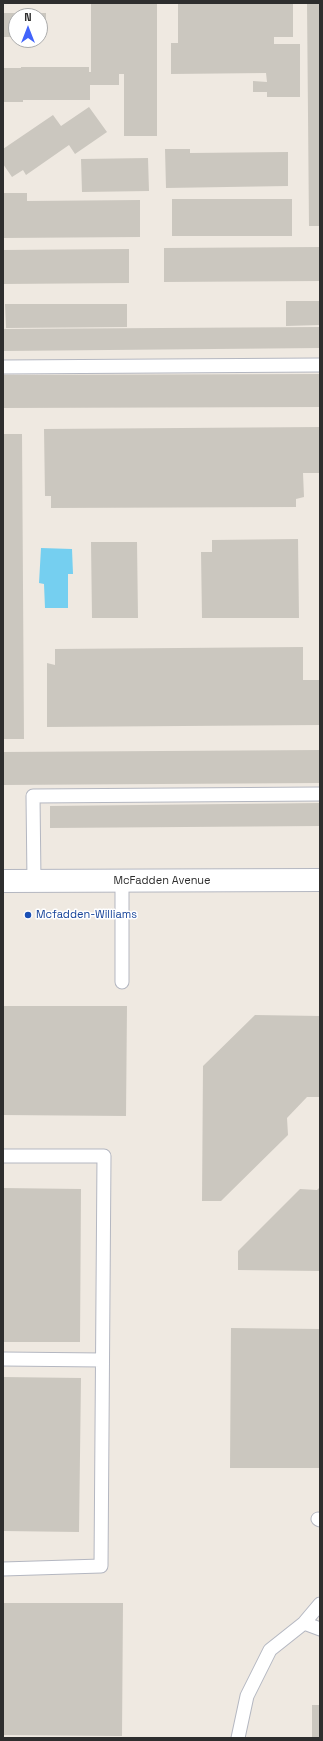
<!DOCTYPE html>
<style>
body{margin:0}
#map{position:relative;width:323px;height:1741px;overflow:hidden;background:#efe9e1;font-family:"Space Grotesk",sans-serif}
canvas{display:block}
.frame{position:absolute;inset:0;border:4px solid #2e2e2e;pointer-events:none}
.north{position:absolute;left:8px;top:8px;width:40px;height:40px;box-sizing:border-box;background:#fff;border:1px solid #ababab;border-radius:50%;rotate:0deg;font-size:11px;font-weight:700;line-height:16px;text-align:center;color:#2e2e2e}
.north::after{content:'';display:block;margin:auto;width:14px;height:18px;background:#4264fb;clip-path:polygon(50% 0,100% 100%,50% 72%,0 100%)}
</style>
<div id="map">
<canvas width="323" height="1741"></canvas>
<div class="frame"></div>
<div class="north">N</div>
</div>
<script>
const ctx = document.querySelector('canvas').getContext('2d');
ctx.lineJoin = 'round';
function paint(path, color) {
  ctx.fillStyle = color;
  ctx.fill(path, 'evenodd');
}
function stroke(path, color, width, dash) {
  ctx.strokeStyle = color;
  ctx.lineWidth = width;
  ctx.lineCap = dash ? 'butt' : 'round';
  ctx.setLineDash(dash || []);
  ctx.stroke(path);
}
function label(font, color, halo, rows, align = 'center') {
  ctx.font = font + ' "Space Grotesk",sans-serif';
  ctx.lineWidth = 3;
  ctx.setLineDash([]);
  ctx.textBaseline = 'middle';
  ctx.strokeStyle = halo;
  ctx.fillStyle = color;
  for (const [text, x, y, turn = 0] of rows) {
    ctx.save();
    ctx.translate(x, y);
    ctx.rotate((+turn || 0) * Math.PI / 180);
    ctx.textAlign = isNaN(turn) ? turn : align;
    if (halo) ctx.strokeText(text, 0, 0);
    ctx.fillText(text, 0, 0);
    ctx.restore();
  }
}
paint(new Path2D(`
 M41,548L72,549L73,574H68V608H45L44,584L39,583Z`), '#75cff0');
paint(new Path2D(`
 M91,3H157V136H124V74H119V85H90V100H23V102H3V68H21V67H89V72H91Z
 M178,3H293V37H274V44H300V97H267V92H253V81L267,82L266,73L171,74V43H178Z
 M307,3H320V226H309Z
 M3,13H46V37H40V16H16V37H3Z
 M89,107L107,132L75,154L69,145L26,175L23,170L12,177L3,164V149L53,115L61,126Z
 M165,149H190V153L288,152V186L166,188Z
 M148,158L149,191L82,192L81,159Z
 M3,193H27V201L140,200V237L3,238Z
 M172,199H292V236H172Z
 M320,247V281L164,282V248Z
 M129,249V283L3,284V250Z
 M286,301H320V325L286,326Z
 M5,304H127V327L6,328Z
 M320,327V348L3,351V329Z
 M320,374V407L3,408V375Z
 M320,427V473H303L304,497L296,499V507L51,508V496H45L44,429Z
 M3,434H22L24,739H3Z
 M298,539L299,618H202L201,552H212V540Z
 M91,542H137L138,618H92Z
 M303,647V680H320V725L47,727V663L55,665V649Z
 M320,750V783L3,785V752Z
 M320,803V826L50,828V806Z
 M3,1006H127L126,1116L3,1115Z
 M255,1015L320,1016V1097H307L287,1118L288,1135L221,1201H202L203,1066Z
 M320,1187V1271L238,1270V1251L300,1189L317,1190Z
 M3,1188L81,1189L80,1342H3Z
 M231,1328L320,1329V1468H230Z
 M3,1377L81,1378L79,1532L3,1531Z
 M3,1603H123L122,1736L3,1735Z
 M312,1705H320V1738H312Z`), '#cbc7bf');
const service = new Path2D(`
 M3,367L320,365
 M34,881L33,796L320,794
 M122,881V982
 M3,1156H104L101,1566L3,1569
 M3,1359L102,1360
 M318,1519L320,1520
 M304,1623L320,1629
 M238,1738L247,1696L270,1650L304,1623L320,1604`);
const secondary = new Path2D(`
 M3,881L320,880`);
stroke(service, '#b4b7c1', 15);
stroke(secondary, '#b4b7c1', 24);
stroke(service, '#fff', 13);
stroke(secondary, '#fff', 22);
for (const [x, y, r, color] of [
 [28,915,4,"#1a4fb4"]
]) {
  const dot = new Path2D();
  dot.arc(x, y, r, 0, 2 * Math.PI);
  ctx.fillStyle = color;
  ctx.fill(dot);
  stroke(dot, '#fff', 1.5);
}
label('11px', '#2e2e2e', '#fff', [
 ["McFadden Avenue",162,881]
]);
label('11px', '#164399', '#fff', [
 ["Mcfadden-Williams",36,915]
], 'left');
</script>
